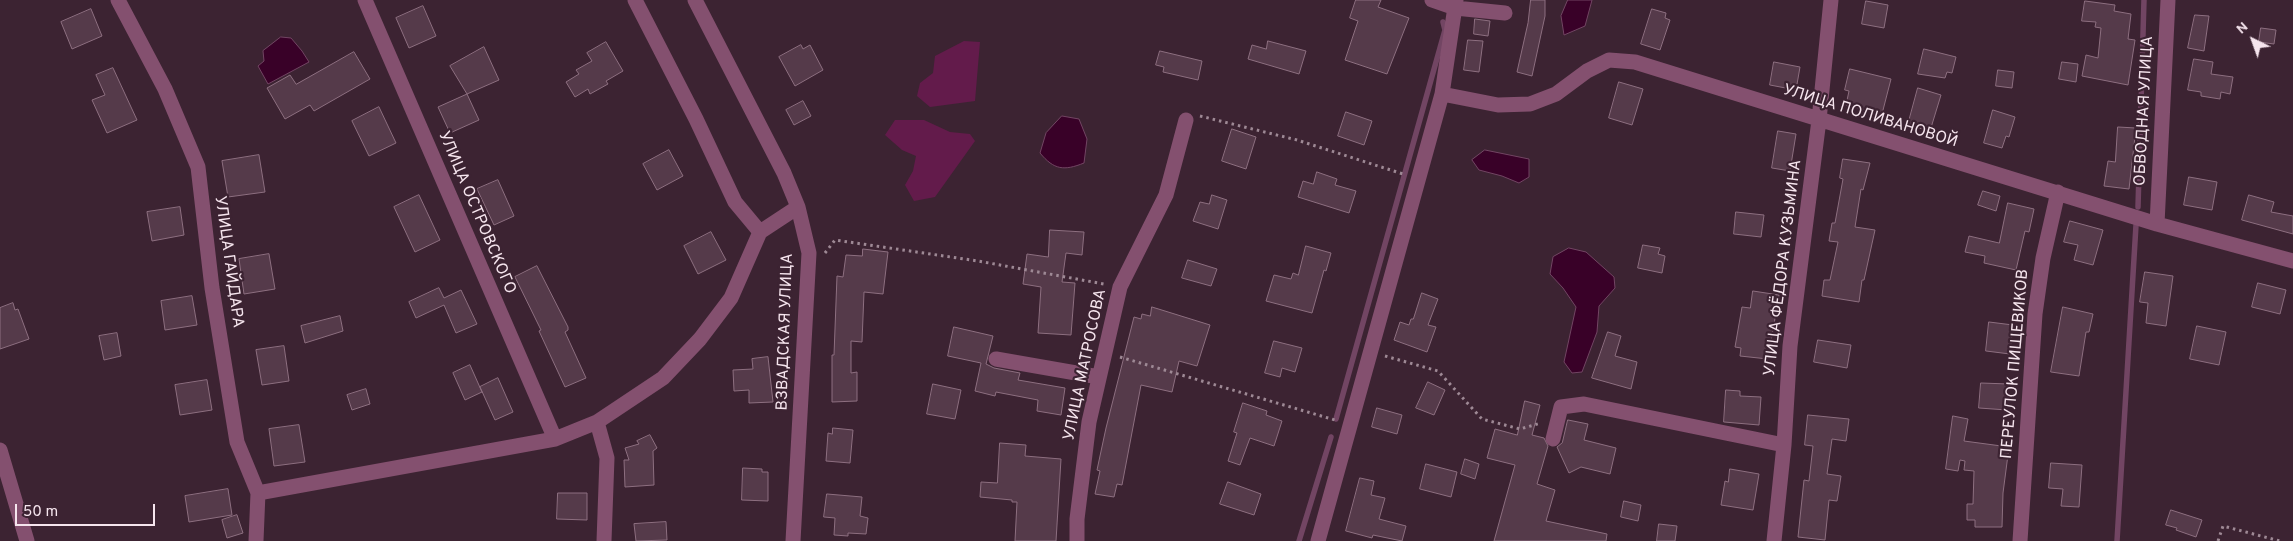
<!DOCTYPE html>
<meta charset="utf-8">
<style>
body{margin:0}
#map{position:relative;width:2293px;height:541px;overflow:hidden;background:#3c2332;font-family:Overpass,sans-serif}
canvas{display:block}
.north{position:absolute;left:2228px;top:15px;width:50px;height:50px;-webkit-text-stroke:4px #3c2332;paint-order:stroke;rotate:318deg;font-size:14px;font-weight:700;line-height:20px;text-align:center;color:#f6e5ee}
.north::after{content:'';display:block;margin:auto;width:18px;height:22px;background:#f6e5ee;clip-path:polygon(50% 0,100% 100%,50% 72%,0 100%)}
.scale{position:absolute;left:15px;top:504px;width:140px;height:22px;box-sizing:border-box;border:2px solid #f6e5ee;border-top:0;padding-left:6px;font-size:15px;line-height:18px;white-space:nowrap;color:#f6e5ee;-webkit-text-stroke:4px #3c2332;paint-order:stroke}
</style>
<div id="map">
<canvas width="2293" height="541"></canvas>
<div class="north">N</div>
<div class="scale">50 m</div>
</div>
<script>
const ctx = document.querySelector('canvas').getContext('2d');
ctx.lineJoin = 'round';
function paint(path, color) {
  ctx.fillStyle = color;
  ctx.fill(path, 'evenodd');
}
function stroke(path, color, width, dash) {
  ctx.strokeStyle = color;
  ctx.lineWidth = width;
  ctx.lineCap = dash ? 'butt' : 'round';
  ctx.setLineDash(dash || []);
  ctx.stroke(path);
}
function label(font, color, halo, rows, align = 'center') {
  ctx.font = font + ' Overpass,sans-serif';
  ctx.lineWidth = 4.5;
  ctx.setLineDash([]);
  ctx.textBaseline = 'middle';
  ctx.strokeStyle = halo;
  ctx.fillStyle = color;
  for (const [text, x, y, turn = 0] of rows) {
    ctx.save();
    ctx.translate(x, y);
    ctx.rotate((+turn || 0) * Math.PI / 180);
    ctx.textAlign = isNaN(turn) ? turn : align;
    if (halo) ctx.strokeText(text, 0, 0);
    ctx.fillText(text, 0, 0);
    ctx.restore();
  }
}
paint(new Path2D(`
 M964,41L980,42L975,101L930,107L917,96L920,83L933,73L935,56Z
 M895,120H924L950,132L970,134L975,141L935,197L914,201L905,185L913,171L916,156L902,150L885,135Z`), '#631b4b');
const water = new Path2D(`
 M1568,0H1592L1585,26L1564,35L1561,16Z
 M281,37L291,38L302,51L309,62L268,84L258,66L264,61L263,51Z
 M1062,116L1079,119L1087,139L1084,163C1064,171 1054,170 1040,153L1046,133Z
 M1485,150L1529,159V177L1519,183L1502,176L1479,170L1472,160Z
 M1569,248L1586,252L1614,277L1615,288L1599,306L1597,332L1582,372L1572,373L1564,362L1576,307L1563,288L1550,274L1553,257Z`);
paint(water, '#390128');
stroke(water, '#724563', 1);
stroke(new Path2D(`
 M2138,207L2144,0
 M1336,419L1445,30L1443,22
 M1299,541L1331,437
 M2117,541L2136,225`), '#724563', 5.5);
const building = new Path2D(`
 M1356,0H1381L1378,7L1409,18L1387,74L1345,60L1358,21L1350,18Z
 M1531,0H1545V16L1532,76L1517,72L1528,23Z
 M1866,1L1888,5L1884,28L1862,24Z
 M2085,1L2115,5L2114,11L2131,14L2128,39L2135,40L2128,85L2082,76L2086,55L2098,58L2101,28L2095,27L2096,22L2082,21Z
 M423,6L436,36L409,48L396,18Z
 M91,9L102,36L72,49L61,22Z
 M1652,9L1666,13L1665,18L1670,20L1660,50L1641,44Z
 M2195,15L2209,16L2204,51L2188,48Z
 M1475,19L1490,21L1488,36L1474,34Z
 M2261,28L2276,30L2274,44L2259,42Z
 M1468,40L1483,41L1479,72L1464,70Z
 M1268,41L1306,51L1299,74L1248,59L1252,45L1266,49Z
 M606,42L623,71L606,81L608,84L590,94L588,89L575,97L566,82L579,74L576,70L592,61L587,53Z
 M801,45L803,49L810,45L823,70L795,86L779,57Z
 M484,47L499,80L467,94L479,120L450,133L438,107L467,94L450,66Z
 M1924,49L1956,57L1952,73L1947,72L1945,78L1918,74Z
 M1160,51L1202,61L1198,80L1163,72L1164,67L1156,65Z
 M354,52L370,79L314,111L310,105L285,119L267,88L290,75L296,84Z
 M2194,59L2213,62L2211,74L2233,77L2230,94L2221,92L2220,99L2201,96V92L2188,90Z
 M1774,62L1800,67L1796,90L1770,85Z
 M2062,62L2078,64L2076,82L2059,79Z
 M113,68L137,120L107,133L92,100L105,95L96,75Z
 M1850,69L1891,79L1882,114L1846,105L1849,91L1845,90Z
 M1998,70L2014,72L2012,88L1996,86Z
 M1619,82L1643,89L1632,125L1609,118Z
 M1918,88L1941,95L1930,131L1908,125Z
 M803,101L811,116L794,125L786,110Z
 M379,107L396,143L369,156L352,121Z
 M1993,110L2015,117L2009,137L2006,136L2002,148L1984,143Z
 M1346,112L1372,121L1364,145L1338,136Z
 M2118,127L2136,128L2129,189L2104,186L2108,161L2115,162Z
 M1232,129L1256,137L1246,169L1222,161Z
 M1778,131L1796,134L1790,171L1772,168Z
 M669,150L683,176L657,190L643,164Z
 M259,155L265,192L228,197L222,161Z
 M1843,159L1870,163L1863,190L1861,189L1855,227L1875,230L1864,280H1862L1859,302L1822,296L1824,280H1830L1838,242L1829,241L1832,223H1835L1843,179L1840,178Z
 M1317,172L1337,179L1335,185L1356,191L1349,213L1298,197L1303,181L1313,184Z
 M2189,177L2217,182L2212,210L2184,205Z
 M498,180L514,216L494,225L477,189Z
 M1983,191L2000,196L1996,211L1978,205Z
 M419,195L440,240L415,252L394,207Z
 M1212,195L1227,200L1218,229L1193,221L1200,202L1209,204Z
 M2249,195L2274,202L2271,212L2293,216V234L2242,220Z
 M2008,203L2034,209L2029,232L2025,231L2016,270L1984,263L1985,256L1965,252L1969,236L1999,243Z
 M180,207L184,235L152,241L147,212Z
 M1736,212L1764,215L1761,237L1734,234Z
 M2070,221L2103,230L2093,265L2074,260L2078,245L2064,242Z
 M1050,230L1084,232L1082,255L1066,253L1062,282L1075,283L1071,335L1038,333L1041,287L1023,284L1027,254L1048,257Z
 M711,232L726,260L698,274L684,246Z
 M1643,245L1660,248L1658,254L1665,256L1662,273L1638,268Z
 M1306,246L1331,253L1326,271L1324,270L1312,313L1266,301L1274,275L1291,279L1293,273L1298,275Z
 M863,249L888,252L883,294L864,292L862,342L851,341V373L857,372V401L832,402V355H834L837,276L843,277L846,255L862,256Z
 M269,254L275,289L244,294L239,259Z
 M1188,260L1217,269L1211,286L1182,278Z
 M537,266L568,327V330L565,332L586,378L565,387L539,331L541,330L515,277Z
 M2145,272L2173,276L2166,326L2146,323L2148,303L2140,302Z
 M2258,283L2286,290L2280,314L2252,307Z
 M439,288L444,298L461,290L477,324L456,333L444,305L416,318L409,302Z
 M1753,291L1779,295L1768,359L1740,356L1741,348L1735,347L1742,307L1750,308Z
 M1422,293L1438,299L1428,325L1436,327L1427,352L1394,340L1400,322L1409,325L1411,319H1413Z
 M192,296L197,325L165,330L161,301Z
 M13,303L15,310L18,309L29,339L0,349V308Z
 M1152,307L1210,325L1197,366L1179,361L1172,392L1141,385L1122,485L1117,484L1114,497L1095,494L1100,471L1097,470L1106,428L1134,317L1141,319L1142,314L1150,316Z
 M2063,307L2093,314L2089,332H2086L2079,376L2051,372Z
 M340,316L343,331L305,343L301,326Z
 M1989,322L2013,325L2010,354L1986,351Z
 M2197,326L2226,332L2219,365L2190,359Z
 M954,327L993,336L986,364L994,368L1020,373L1018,380L1065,388L1061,415L1037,411L1038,400L996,392L995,396L975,391L981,363L948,356Z
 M1608,332L1621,336L1615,356L1637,362L1631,389L1592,378Z
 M117,333L121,356L104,360L99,336Z
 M1818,340L1851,345L1847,368L1814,362Z
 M1274,341L1302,348L1295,372L1282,368L1280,377L1265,373Z
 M284,346L289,381L262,385L256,350Z
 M768,357L773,402L749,403V390L734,391L733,370L753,369L752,359Z
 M470,365L482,392L465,400L453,373Z
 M498,378L513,412L495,420L480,387Z
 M207,380L212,410L180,415L175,385Z
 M1428,382L1445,390L1434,415L1416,408Z
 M1981,383L2009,384L2007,410L1979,408Z
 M933,384L961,390L955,419L927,414Z
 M366,389L370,404L352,410L347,395Z
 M1726,390L1740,391V396L1761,397L1759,425L1724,422Z
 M1525,401L1540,405L1532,435L1544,438L1548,446L1537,484L1555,490L1546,521L1607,534L1606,541H1494L1515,465L1487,458L1495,429L1517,435Z
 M1243,403L1267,411L1266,415L1282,421L1274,446L1250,438L1240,465L1228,461L1237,433L1234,432Z
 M1377,408L1402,415L1397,434L1372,427Z
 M1808,415L1849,419L1846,441L1832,439L1827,474L1841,476L1837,501L1829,500L1825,540L1798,537L1804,480L1809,481L1813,446L1805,445Z
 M1953,416L1968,419L1964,441L2009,447L2003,493L2002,527H1975V520H1967V504H1973L1974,471L1964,470L1965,461L1960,460L1958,471L1946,469Z
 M1568,420L1588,424L1584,440L1616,448L1610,474L1581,467L1569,473L1557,447L1562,443Z
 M299,425L305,462L274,466L269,429Z
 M833,428L853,430L850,463L826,461L828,433L832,434Z
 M650,435L657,448L653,451L654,485L625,487L624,460H629L625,448L639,444L637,441Z
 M1000,443L1026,445L1025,456L1061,459L1056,541H1015L1017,502H1012V500L980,497L981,482L997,483Z
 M1465,459L1479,464L1475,479L1461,474Z
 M2051,463L2082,465L2079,507L2061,506L2063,489L2049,488Z
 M1426,464L1457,472L1451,497L1420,489Z
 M743,468L762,469V472H768V501L742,500Z
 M1730,469L1759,474L1753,510L1721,505L1725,481L1728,482Z
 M1360,478L1374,481L1371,495L1385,498L1379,519L1406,526L1402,541L1373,535L1372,538L1346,531Z
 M1228,482L1261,494L1254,515L1220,504Z
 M228,489L232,515L189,522L185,496Z
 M558,493H587V520L557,519Z
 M827,494L862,497L860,516L868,518L866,534L848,533V536L834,535L835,518L824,517Z
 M1624,501L1641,505L1638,521L1621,517Z
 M2171,510L2202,520L2196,537L2176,530L2177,528L2166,525Z
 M237,515L243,533L227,538L222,520Z
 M666,522L667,540L636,541L634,524Z
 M1659,524L1677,526L1675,541H1657Z`);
paint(building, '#553a4a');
stroke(building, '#8d6f80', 1);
stroke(new Path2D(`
 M1200,116L1297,140L1403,174
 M825,253L835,240L978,261L1104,284
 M1385,356L1438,371L1482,419L1520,429L1541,423
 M1120,357L1335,420
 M2218,541L2223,526L2280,541`), '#9e8995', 3, [2.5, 4]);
stroke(new Path2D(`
 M118,0L165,89L198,167L212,288L237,442L258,493L256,541
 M365,0L555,439
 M635,0L696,119L735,202L760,232
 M695,0L784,173L798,207L809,253L793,541
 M1432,0L1455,8L1505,13
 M1442,94L1498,105L1530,104L1556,94L1587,71L1609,60L1635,62L2157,224L2293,261
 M2157,224L2168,0
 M996,359L1099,377
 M597,422L607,458L604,541
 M1553,439L1561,407L1584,404L1784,445
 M0,450L27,541
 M258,493L555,439L597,422L663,378L700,339L731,298L760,232L798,207
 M1077,541V519L1089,422L1120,287L1166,195L1186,120
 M1318,541L1442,94L1456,0
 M1774,541L1784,445L1790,346L1819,120L1831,0
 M2020,541L2035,314L2043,258L2058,192`), '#84506f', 15);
label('16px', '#f6e5ee', '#3c2332', [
 ["ОБВОДНАЯ УЛИЦА",2145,111,-87],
 ["УЛИЦА ПОЛИВАНОВОЙ",1870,117,17],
 ["УЛИЦА ОСТРОВСКОГО",476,213,67],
 ["УЛИЦА ГАЙДАРА",228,262,82],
 ["УЛИЦА ФЁДОРА КУЗЬМИНА",1784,268,-83],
 ["ВЗВАДСКАЯ УЛИЦА",786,332,-88],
 ["ПЕРЕУЛОК ПИЩЕВИКОВ",2016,364,-85],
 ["УЛИЦА МАТРОСОВА",1086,365,-78]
]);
</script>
